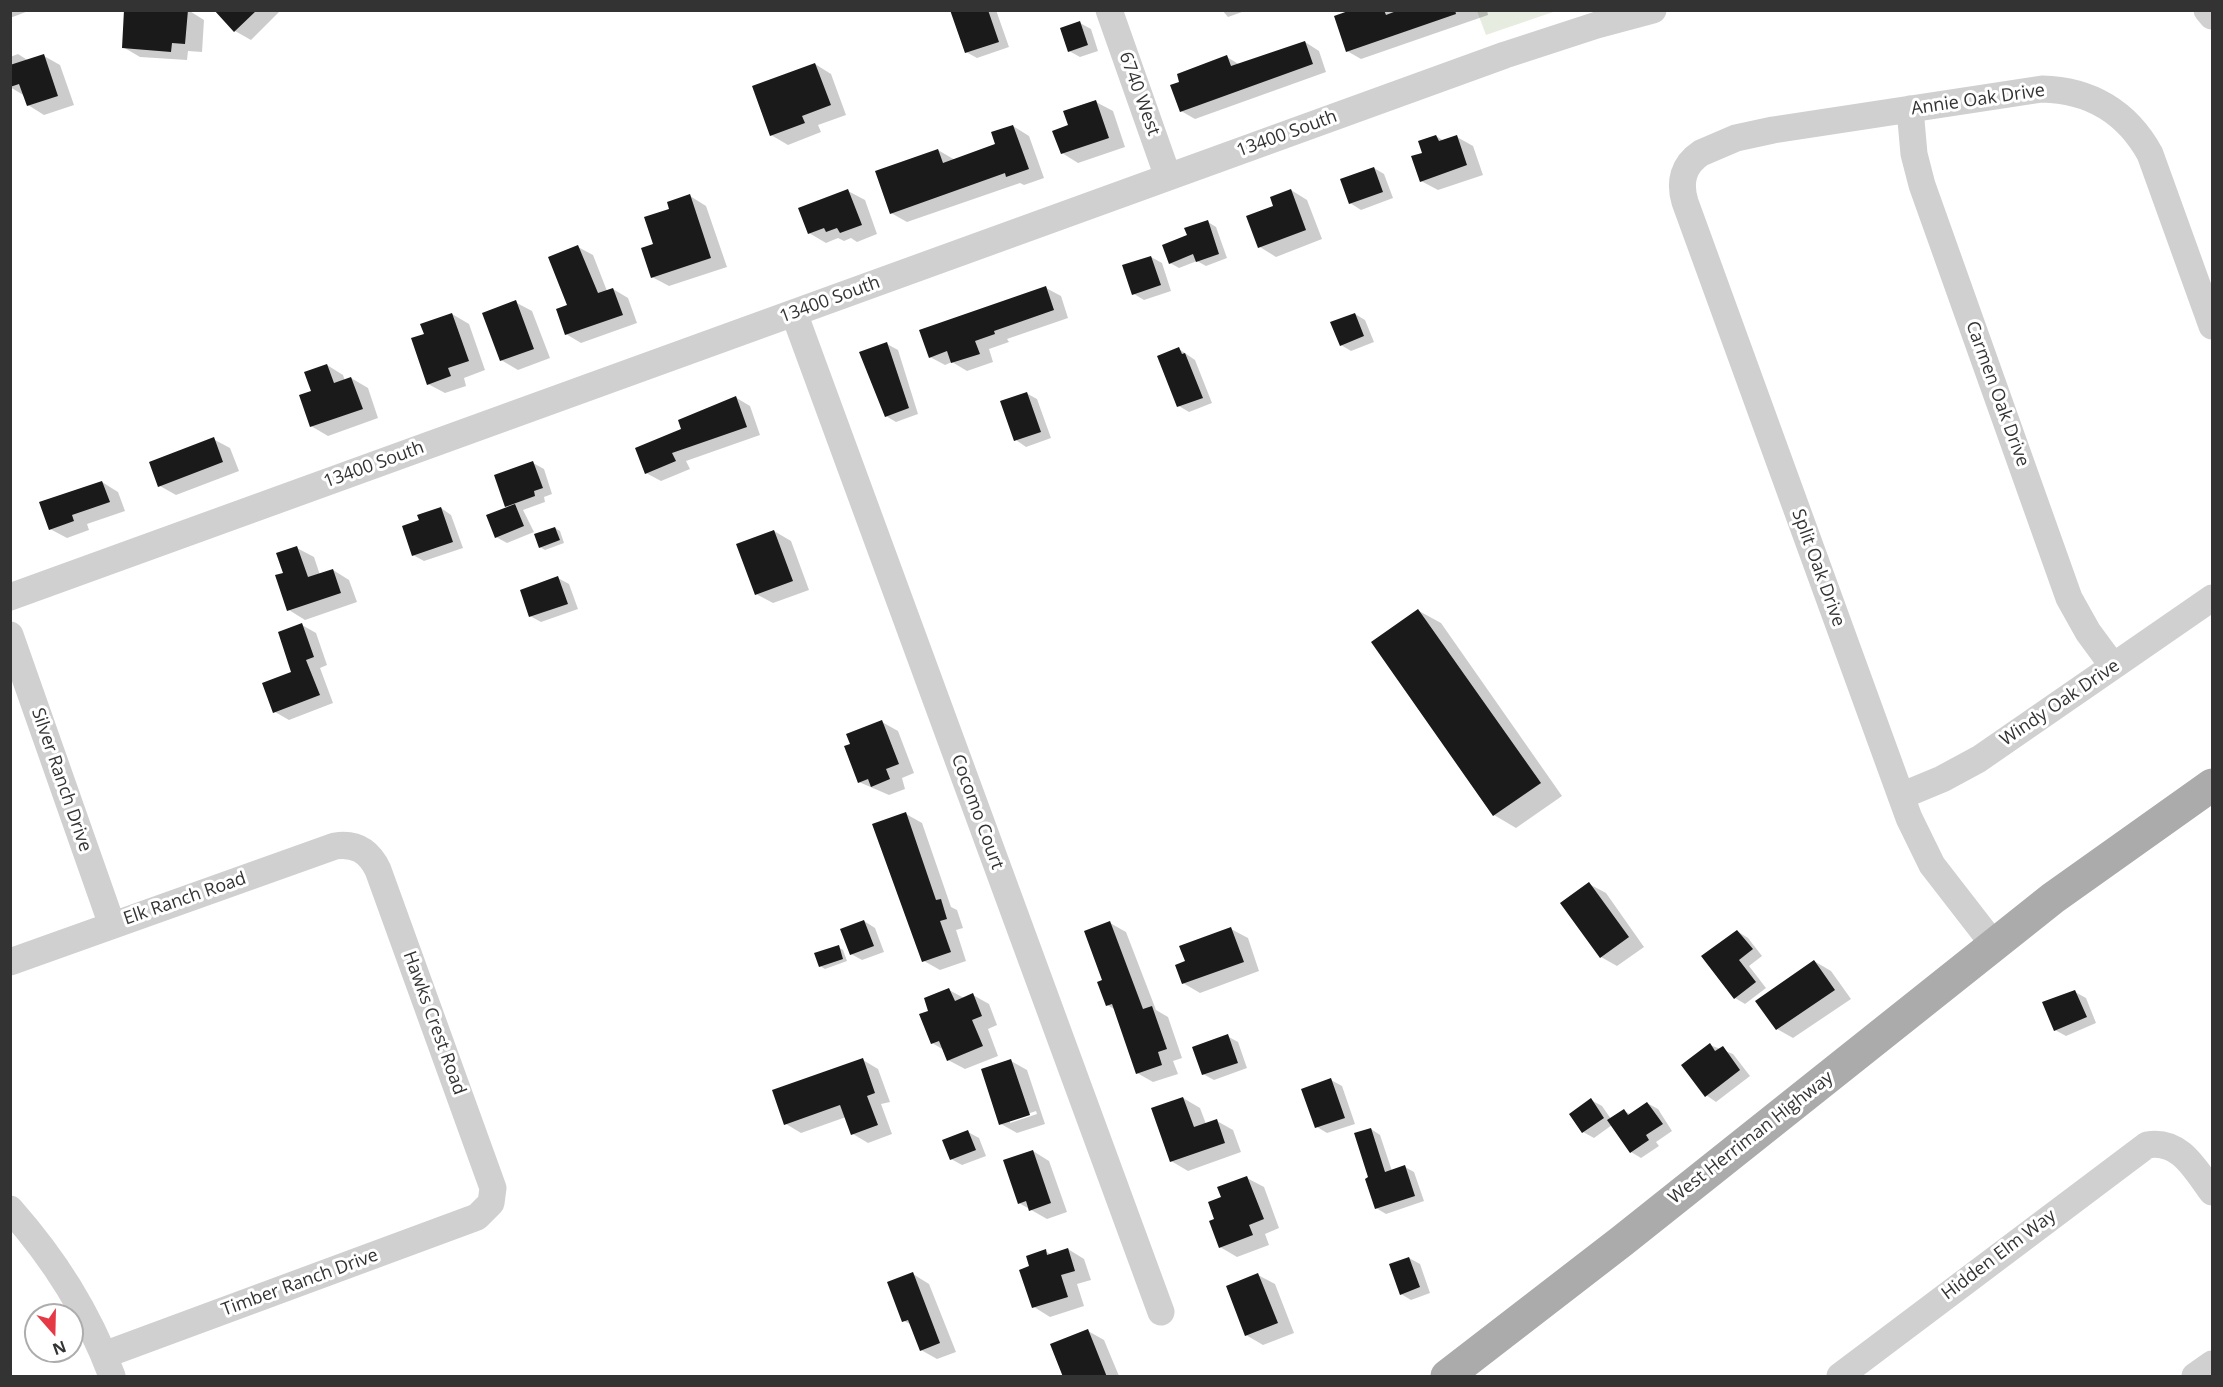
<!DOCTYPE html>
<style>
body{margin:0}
#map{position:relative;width:2223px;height:1387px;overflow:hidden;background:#fff;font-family:"Open Sans",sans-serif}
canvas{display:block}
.frame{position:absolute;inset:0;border:12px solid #333;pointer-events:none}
.north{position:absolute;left:24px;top:1303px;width:60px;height:60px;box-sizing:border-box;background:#fff;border:2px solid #adadad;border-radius:50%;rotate:160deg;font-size:16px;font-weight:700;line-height:24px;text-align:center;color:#333}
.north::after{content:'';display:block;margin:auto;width:21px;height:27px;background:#e63946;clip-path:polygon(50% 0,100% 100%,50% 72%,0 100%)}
</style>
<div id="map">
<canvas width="2223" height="1387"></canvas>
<div class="frame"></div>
<div class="north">N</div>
</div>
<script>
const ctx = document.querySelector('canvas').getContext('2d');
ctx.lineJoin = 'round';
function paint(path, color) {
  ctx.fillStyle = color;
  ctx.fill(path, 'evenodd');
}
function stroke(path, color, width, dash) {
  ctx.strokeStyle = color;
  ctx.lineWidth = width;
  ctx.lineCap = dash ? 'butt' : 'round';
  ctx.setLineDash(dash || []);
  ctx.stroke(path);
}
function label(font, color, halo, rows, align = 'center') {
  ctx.font = font + ' "Open Sans",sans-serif';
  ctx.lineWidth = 6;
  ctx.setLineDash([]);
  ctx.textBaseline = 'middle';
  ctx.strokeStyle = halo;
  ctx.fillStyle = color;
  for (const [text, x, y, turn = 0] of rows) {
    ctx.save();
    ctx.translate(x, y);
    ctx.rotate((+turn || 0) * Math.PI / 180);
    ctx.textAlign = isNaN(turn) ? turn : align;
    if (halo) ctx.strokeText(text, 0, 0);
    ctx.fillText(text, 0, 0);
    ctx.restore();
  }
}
paint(new Path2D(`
 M1477,11V10L1556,11L1486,35Z`), '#e6ecdf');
paint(new Path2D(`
 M10,10H31L10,18Z
 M159,10H188L204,20L202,52L188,51L187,60L140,57L123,47Z
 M216,10H281L251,40L235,31Z
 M960,10H996L1009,47L977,58L966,52Z
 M1222,10H1241L1242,12L1228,17Z
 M1356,10H1395L1396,13L1403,10H1487L1488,15L1361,59L1347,51Z
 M1080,23L1091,29L1098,51L1080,57L1069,51Z
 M1305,42L1319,51L1326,72L1195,119L1181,111L1227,57L1240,65Z
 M18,54L29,61L44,56L60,65L74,105L44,115L28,105L25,96L10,87V57Z
 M815,64L831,74L846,115L818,125L821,132L788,145L771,135Z
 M1096,102L1113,111L1125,147L1078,163L1062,153L1070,126Z
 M1013,126L1029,136L1044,178L1024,185L1020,183L907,222L891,213L938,150L955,160L997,145Z
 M1436,136L1444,141L1457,137L1473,146L1483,175L1438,190L1421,181L1424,154Z
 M1374,168L1384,174L1393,198L1361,210L1350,203Z
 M1291,190L1307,200L1322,239L1276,257L1260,247L1275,207Z
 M848,191L865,200L877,234L857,242L851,238L844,241L838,238L826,243L809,233Z
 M690,196L706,206L727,267L669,286L652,277L655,245L671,210Z
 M1208,222L1216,227L1227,258L1206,266L1197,261L1179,268L1170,263L1188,236Z
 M578,247L593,255L607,291L613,289L628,298L637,323L581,343L566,334Z
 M1151,257L1162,263L1171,291L1144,300L1134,294Z
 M1046,288L1061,296L1068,318L1007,339L1009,342L989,349L993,362L967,371L952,362L945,365L930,357Z
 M515,302L532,311L550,358L518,370L501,360Z
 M452,314L469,324L485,370L464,378L466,386L445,393L428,384L425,335Z
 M1355,314L1365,320L1374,342L1351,351L1341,345Z
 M887,344L898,350L918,414L896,422L886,416L861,353Z
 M1179,349L1195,360L1212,403L1189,412L1179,406Z
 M327,365L343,375L345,381L351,378L368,388L378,418L328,436L311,426L313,392Z
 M1026,393L1037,399L1051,438L1026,447L1016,440Z
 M735,397L750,406L760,435L686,461L690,469L661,481L646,473L683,429Z
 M213,439L230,448L239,471L176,495L160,486Z
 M533,463L544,469L552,494L544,497L545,502L523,510L534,532L507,543L496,537L510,508L506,506Z
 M102,482L118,492L125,511L87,524L89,530L67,538L50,529Z
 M441,508L451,515L463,548L424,561L413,555L421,521Z
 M555,528L560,531L564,543L545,550L540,547Z
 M774,531L791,541L809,590L773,603L756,594Z
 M297,548L314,557L320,575L333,570L349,580L357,602L305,620L289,610L285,574Z
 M558,578L569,584L578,609L541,622L530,616Z
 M1419,611L1441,623L1562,796L1516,828L1494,815Z
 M302,625L316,633L327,665L320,668L333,703L289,720L275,712L293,672Z
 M882,722L898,731L914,773L902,778L905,789L889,795L859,782Z
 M906,814L922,823L951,907L957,910L963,928L956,930L966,961L940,970L924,961Z
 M1589,884L1606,893L1644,947L1617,966L1601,957Z
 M864,921L875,928L884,952L862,960L851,954Z
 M1110,923L1126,932L1156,1010L1168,1017L1182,1058L1173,1061L1178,1074L1153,1082L1137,1073L1116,1010L1107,1005L1104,981Z
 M1231,929L1248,938L1259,971L1200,993L1183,983L1187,962Z
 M1737,931L1748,938L1762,956L1749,966L1766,988L1745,1004L1735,998Z
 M838,947L843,950L847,961L825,969L820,966Z
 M1814,961L1831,971L1851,999L1793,1038L1777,1029Z
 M949,990L964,998L973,995L989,1004L997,1025L988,1029L998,1056L965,1069L948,1060L944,1050L932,1043L930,1012Z
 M2075,992L2086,998L2096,1023L2066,1036L2055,1030Z
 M1227,1036L1238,1042L1247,1068L1214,1080L1203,1074Z
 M1710,1045L1733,1054L1750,1076L1716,1102L1706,1095Z
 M863,1060L878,1069L890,1102L881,1104L892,1134L868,1143L853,1134L846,1117L801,1133L786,1124Z
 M1011,1061L1027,1070L1045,1124L1017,1133L1001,1124ZM1036,1111L1037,1114L1010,1123V1120Z
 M1331,1080L1342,1086L1355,1124L1327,1133L1317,1127Z
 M1183,1098L1200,1108L1206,1124L1217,1121L1233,1130L1241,1152L1188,1171L1171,1161Z
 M1591,1100L1602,1106L1611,1119L1624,1111L1630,1114L1647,1103L1658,1109L1672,1131L1656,1142L1659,1146L1641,1158L1631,1152L1612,1125L1594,1138L1583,1132Z
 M1371,1129L1380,1135L1392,1171L1405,1167L1414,1172L1424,1201L1386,1214L1376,1208L1370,1178Z
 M968,1132L979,1138L986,1156L962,1165L951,1159Z
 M1033,1151L1049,1161L1067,1212L1047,1219L1019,1203Z
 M1247,1178L1264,1187L1279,1228L1265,1234L1269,1245L1237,1257L1220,1247L1216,1220L1223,1198Z
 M1068,1249L1084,1259L1091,1280L1077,1284L1084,1306L1050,1317L1034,1307L1031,1267L1045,1251L1052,1255Z
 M1409,1258L1420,1264L1430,1293L1411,1300L1401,1294Z
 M913,1274L929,1284L956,1352L937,1359L921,1350L912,1325L904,1321Z
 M1258,1275L1275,1284L1294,1333L1263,1345L1246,1335Z
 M1088,1331L1104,1340L1119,1376H1064Z`), '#0003');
paint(new Path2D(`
 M124,10H188L185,44L172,43L171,52L122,48Z
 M214,10H257L234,32Z
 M950,10H988L999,42L965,53Z
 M1351,10H1384L1386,15L1399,10H1455L1456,14L1346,52L1334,16Z
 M1080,21L1088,45L1068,52L1060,28Z
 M1305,41L1313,64L1180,112L1170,85L1179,82L1177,74L1227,55L1231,66Z
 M44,54L58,96L27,106L19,84L10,87V65Z
 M815,63L831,105L802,116L805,123L770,136L752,86Z
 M1096,100L1109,138L1061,154L1052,131L1068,125L1063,111Z
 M1013,125L1029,169L1006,177L1005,173L890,214L875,171L938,149L943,163L995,144L991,132Z
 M1436,135L1439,141L1457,135L1467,165L1420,182L1411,156L1422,153L1418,141Z
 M1374,167L1383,192L1349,204L1340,179Z
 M848,189L862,225L840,233L837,228L826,232L824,228L808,234L798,208Z
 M1291,189L1306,230L1258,248L1246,216L1273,206L1270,197Z
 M690,194L711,258L651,278L641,248L653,244L644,217L669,209L667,202Z
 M1208,220L1219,254L1196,262L1193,254L1169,264L1162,245L1187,235L1184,228Z
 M578,245L598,293L613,288L623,315L565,335L556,309L567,305L548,257Z
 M1151,256L1161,285L1132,295L1122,265Z
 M1046,286L1054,310L994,331L995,334L975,341L980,354L951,363L947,351L929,358L919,330Z
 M516,300L534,349L500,361L482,313Z
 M452,313L469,361L448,368L451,376L427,385L411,338L424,334L420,324Z
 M1355,313L1364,336L1340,346L1330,322Z
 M887,342L909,408L885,417L859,352Z
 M1179,347L1182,354L1185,353L1203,398L1177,407L1157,356Z
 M327,364L334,383L351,377L363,409L310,427L299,395L311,391L304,372Z
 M1027,392L1041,432L1014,441L1000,401Z
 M736,396L747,427L672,453L676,461L645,474L635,448L681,429L678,420Z
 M214,437L223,462L158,487L149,462Z
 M533,461L543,488L534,491L535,496L505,507L494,475Z
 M102,481L110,502L72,515L74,521L49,530L39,502Z
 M515,504L524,526L495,538L486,515Z
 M441,507L453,542L412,556L402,526L419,520L417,515Z
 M555,527L560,540L539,548L534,534Z
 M774,530L793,581L755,595L736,544Z
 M297,546L308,577L333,569L341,593L287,611L275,575L283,573L276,553Z
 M558,576L568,604L529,617L520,590Z
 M1418,609L1541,783L1493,816L1371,642Z
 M302,623L314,657L306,660L320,695L273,713L262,683L291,672L278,632Z
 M882,720L899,764L886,769L890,779L871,787L868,779L858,783L844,746L850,744L846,734Z
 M906,812L936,900L941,899L947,919L940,921L951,952L922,962L872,824Z
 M1589,882L1629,937L1600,958L1560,903Z
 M864,920L874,946L850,955L840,929Z
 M1110,921L1143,1009L1152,1006L1167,1049L1158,1052L1162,1065L1136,1074L1112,1004L1106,1006L1097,982L1102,980L1084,931Z
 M1231,927L1244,962L1182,984L1175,965L1185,961L1179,946Z
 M1737,930L1753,949L1739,960L1756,982L1734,999L1701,956Z
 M839,945L843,959L819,967L814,953Z
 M1814,960L1835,990L1776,1030L1755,1001Z
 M949,988L955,1001L973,993L982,1016L972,1020L983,1046L947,1061L939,1041L931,1044L919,1014L928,1011L924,998Z
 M2075,990L2087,1017L2054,1031L2042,1002Z
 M1228,1034L1238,1063L1202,1075L1192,1047Z
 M1710,1043L1715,1051L1723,1046L1740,1070L1705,1097L1681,1065Z
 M863,1058L875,1093L867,1096L878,1125L851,1135L840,1105L784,1125L772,1090Z
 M1011,1059L1030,1115L999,1125L981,1069Z
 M1331,1078L1345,1118L1315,1128L1301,1089Z
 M1183,1097L1194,1127L1217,1119L1225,1143L1170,1162L1151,1108Z
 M1591,1098L1604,1118L1582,1133L1569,1114Z
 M1647,1102L1663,1124L1646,1135L1649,1140L1630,1153L1607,1120L1624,1109L1628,1115Z
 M1371,1128L1385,1172L1405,1165L1415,1196L1375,1209L1365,1179L1368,1177L1354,1133Z
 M968,1130L976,1150L950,1160L942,1140Z
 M1033,1150L1051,1203L1029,1211L1026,1201L1018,1204L1003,1160Z
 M1247,1176L1264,1219L1249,1225L1253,1235L1219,1248L1209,1221L1214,1219L1208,1202L1221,1197L1217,1187Z
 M1068,1248L1075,1271L1061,1275L1068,1297L1032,1308L1019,1270L1029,1266L1026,1256L1046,1249L1047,1255Z
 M1409,1257L1420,1287L1400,1295L1389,1264Z
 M913,1272L940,1343L920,1351L908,1320L902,1322L887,1282Z
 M1258,1273L1278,1323L1245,1336L1226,1286Z
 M1088,1329L1107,1377H1063L1050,1344Z`), '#1a1a1a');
stroke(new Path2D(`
 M1109,10L1168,177
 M2207,10L2212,16
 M1910,109L1914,154L1922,185L2069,598L2088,632L2113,666
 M794,313L1161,1312
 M10,597L1505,55L1597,25L1653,10
 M10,635L112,925
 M1901,796L1942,779L1979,759L2212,598
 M1994,945L1932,865L1909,818L1685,202C1679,182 1683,165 1701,153L1736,138L1773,130L2042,89C2090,90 2127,112 2150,154L2212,326
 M10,962L335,846C355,843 369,851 378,870L493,1188L491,1203L477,1217L104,1355
 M10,1209C55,1260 88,1312 112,1376
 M1840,1376L2147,1145C2180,1139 2195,1169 2212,1192
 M2195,1376L2212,1364`), '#d0d0d0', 27);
stroke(new Path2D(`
 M1447,1376L1622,1241L2053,898L2212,785`), '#ababab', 33);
label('18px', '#333', '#fff', [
 ["6740 West",1139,94,70],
 ["Annie Oak Drive",1978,100,-8],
 ["13400 South",1287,134,-20],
 ["13400 South",830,300,-20],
 ["Carmen Oak Drive",1997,394,70],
 ["13400 South",374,465,-20],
 ["Split Oak Drive",1818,568,70],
 ["Windy Oak Drive",2060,703,-34],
 ["Silver Ranch Drive",61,780,71],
 ["Cocomo Court",977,812,70],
 ["Elk Ranch Road",185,899,-19],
 ["Hawks Crest Road",434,1023,70],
 ["West Herriman Highway",1751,1138,-38],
 ["Hidden Elm Way",1999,1255,-37],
 ["Timber Ranch Drive",300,1283,-20]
]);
</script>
